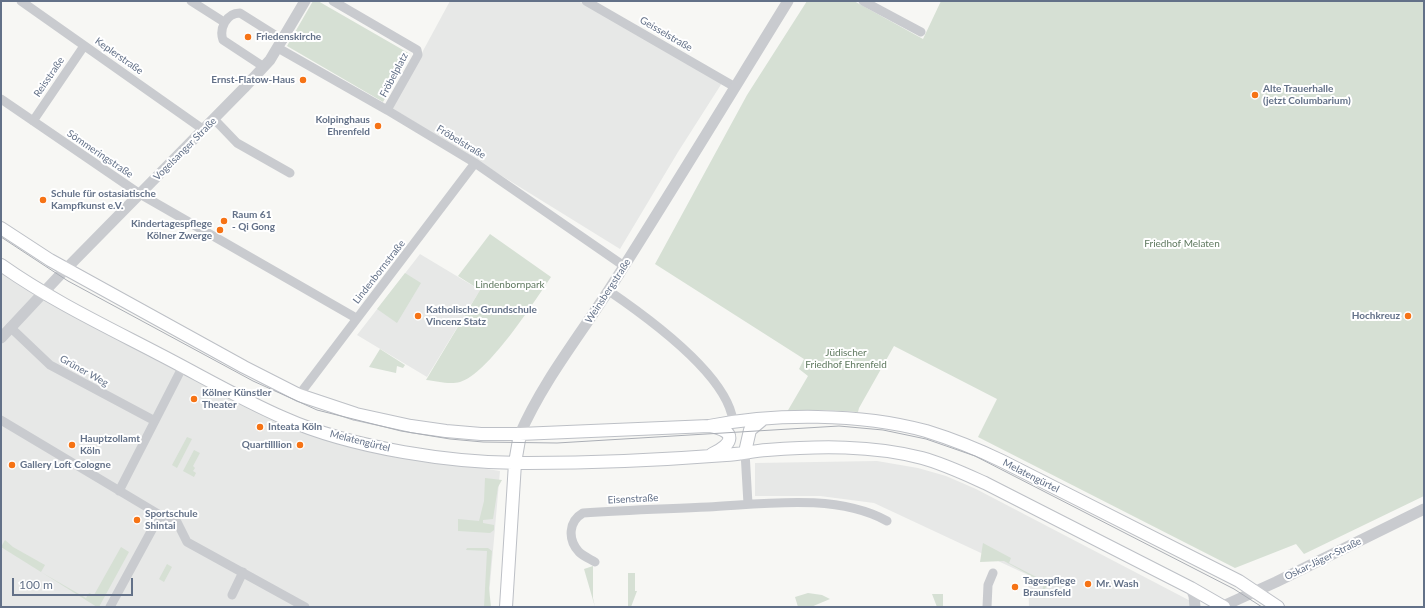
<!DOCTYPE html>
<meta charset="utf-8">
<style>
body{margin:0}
#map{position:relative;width:1425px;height:608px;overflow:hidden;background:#f7f7f4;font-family:Lato,sans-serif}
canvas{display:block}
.frame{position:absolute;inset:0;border:2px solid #637188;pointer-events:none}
.scale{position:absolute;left:12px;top:578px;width:121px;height:18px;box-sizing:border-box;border:2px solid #637188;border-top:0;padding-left:5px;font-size:12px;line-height:14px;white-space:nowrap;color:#637188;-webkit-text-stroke:3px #fff;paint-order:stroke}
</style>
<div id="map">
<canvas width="1425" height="608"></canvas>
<div class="frame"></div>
<div class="scale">100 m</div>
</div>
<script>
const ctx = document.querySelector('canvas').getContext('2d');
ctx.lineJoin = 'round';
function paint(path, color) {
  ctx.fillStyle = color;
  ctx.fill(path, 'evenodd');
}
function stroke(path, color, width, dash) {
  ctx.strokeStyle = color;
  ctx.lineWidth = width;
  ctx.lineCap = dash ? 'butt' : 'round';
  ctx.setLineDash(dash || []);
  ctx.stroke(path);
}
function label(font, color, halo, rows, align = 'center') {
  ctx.font = font + ' Lato,sans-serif';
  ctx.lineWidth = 4;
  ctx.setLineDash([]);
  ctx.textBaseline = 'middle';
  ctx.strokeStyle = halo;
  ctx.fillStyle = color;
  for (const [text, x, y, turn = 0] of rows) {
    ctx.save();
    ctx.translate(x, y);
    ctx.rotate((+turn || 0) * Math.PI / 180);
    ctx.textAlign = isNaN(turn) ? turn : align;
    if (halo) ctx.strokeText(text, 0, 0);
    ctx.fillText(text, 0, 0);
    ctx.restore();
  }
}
paint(new Path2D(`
 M450,1H578L722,83L678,152L620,249L392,108Z
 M420,254L480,290L427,377L357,335Z
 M1,268L277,420L378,452L500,471L488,607H1Z
 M877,461L918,468L946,476L976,489L1202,607H1029L1028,575L874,503L820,496H755V463Z`), '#e7e8e7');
paint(new Path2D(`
 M313,1H318L410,54L383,102L287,46Z
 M807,1H854L923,39L941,1H1424V496L1304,554L1296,544L1235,568L978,437L997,399L894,346L859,408L858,412L824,410L787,412L808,376L799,369L804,359L655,264L747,95Z
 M490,234L551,277C534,302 488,374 460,382C450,385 436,381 426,380L480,290L458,276Z
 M405,273L421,283L397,323L377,309Z
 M380,349L405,365L403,368L397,366L396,373L369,367Z
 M187,437L192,439L177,468L172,465Z
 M194,450L200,453L193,466L195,468L193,471L196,473L194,477L183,471Z
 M485,478L502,480L498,487L493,519L483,520V523L494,525V530L490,533L458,531V519L479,521L484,501Z
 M5,540L13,547L45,565L41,572L86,598L89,593L94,595L121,547L129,552L99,607H97L1,547Z
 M983,543L1011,558L1009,563L1048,583L1044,591H1042L1044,583L1004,561L980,562Z
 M467,548H488L492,551L489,588L491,607H484L487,551L466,550Z
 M167,564L172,567L164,582L159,579Z
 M593,566V598L595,607L584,569Z
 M628,573H635V591H637L631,607H628Z
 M808,593L822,595L830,599L811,607H798L795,597Z
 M932,594H943V606L937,607Z`), '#d6e0d4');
const secondary = new Path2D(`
 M1,228L50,260L244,367L299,395L356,414L411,426L446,431L481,434H520L709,426C775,413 860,413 926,431C952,439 977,449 1002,461L1239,581L1278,607
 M1,265C49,299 103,325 155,352C198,374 240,399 284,418C351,448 455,464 528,463C594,463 661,460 726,455C740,454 753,451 767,450C819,446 872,445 922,458C944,464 965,474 985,483L1191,588L1224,607
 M710,426C737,431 734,444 712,454
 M745,452L750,430L762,420
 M506,607L515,463L520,434`);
stroke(secondary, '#bdc0c6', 14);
stroke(new Path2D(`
 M21,1L204,130
 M191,1L224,22
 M333,1L417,50L418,55L387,110
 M586,1L735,87
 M863,1L921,32
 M278,48L387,110L475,163L624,266
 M264,67L223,40C219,29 226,13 240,13L283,40
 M1,99L140,194L356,318
 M214,119L237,143L290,173
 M33,121L84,46
 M609,291C647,317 727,374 733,421
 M10,327L50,365L155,421
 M299,395L475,163
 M1,420L160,515L177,522L187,542L305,607
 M745,452L748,504
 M119,491L183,366
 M595,562C590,559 583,556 579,552C567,539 569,521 583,513C625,510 666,509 708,507C764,504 836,493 887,521
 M232,595L243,572
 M110,607L160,515
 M987,607L988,585L993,573`), '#c9cbcf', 9);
stroke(new Path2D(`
 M1,338L59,276L244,88L270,60L305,1
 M520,434C544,379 582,333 614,282C673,189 730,95 788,1
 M1191,588L1194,596L1195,607
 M1221,607L1276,582L1424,509`), '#c9cbcf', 11);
stroke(secondary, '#fff', 12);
stroke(new Path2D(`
 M1,237L68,281L253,381L317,410L401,431L450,439L483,442L557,443L839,426L883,430L926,439L975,456L1234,589L1262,607`), '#aaaeb5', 1);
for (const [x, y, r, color] of [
 [248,37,4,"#f67315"],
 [303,80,4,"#f67315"],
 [1255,95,4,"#f67315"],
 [378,126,4,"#f67315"],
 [43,200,4,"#f67315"],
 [224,221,4,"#f67315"],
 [220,230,4,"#f67315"],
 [418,316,4,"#f67315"],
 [1408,316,4,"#f67315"],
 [194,399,4,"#f67315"],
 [260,427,4,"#f67315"],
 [72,445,4,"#f67315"],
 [300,445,4,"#f67315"],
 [12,465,4,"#f67315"],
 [137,520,4,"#f67315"],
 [1088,584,4,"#f67315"],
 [1015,587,4,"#f67315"]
]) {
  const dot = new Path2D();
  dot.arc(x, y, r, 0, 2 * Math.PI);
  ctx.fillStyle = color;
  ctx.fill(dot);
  stroke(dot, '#fff', 1.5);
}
label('10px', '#637188', '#fff', [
 ["Geisselstraße",666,34,30],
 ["Keplerstraße",119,56,35],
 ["Fröbelplatz",394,75,-62],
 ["Reisstraße",49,77,-56],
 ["Fröbelstraße",461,142,31],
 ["Vogelsanger Straße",185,149,-45],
 ["Sömmeringstraße",100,154,34],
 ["Lindenbornstraße",379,272,-52],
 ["Weinsbergstraße",608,291,-57],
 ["Grüner Weg",84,371,29],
 ["Melatengürtel",360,441,14],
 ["Melatengürtel",1031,476,27],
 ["Eisenstraße",633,499,-3],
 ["Oskar-Jäger-Straße",1323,559,-26]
]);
label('bold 10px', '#637188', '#fff', [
 ["Friedenskirche",256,37],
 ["Ernst-Flatow-Haus",295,80,"right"],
 ["Alte Trauerhalle",1263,89],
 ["(jetzt Columbarium)",1263,101],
 ["Kolpinghaus",370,120,"right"],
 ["Ehrenfeld",370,132,"right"],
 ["Schule für ostasiatische",51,194],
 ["Kampfkunst e.V.",51,206],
 ["Raum 61",232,215],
 ["- Qi Gong",232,227],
 ["Kindertagespflege",212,224,"right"],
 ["Kölner Zwerge",212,236,"right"],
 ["Katholische Grundschule",426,310],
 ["Vincenz Statz",426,322],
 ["Hochkreuz",1400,316,"right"],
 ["Kölner Künstler",202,393],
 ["Theater",202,405],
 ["Inteata Köln",268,427],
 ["Hauptzollamt",80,439],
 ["Köln",80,451],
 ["Quartilllion",292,445,"right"],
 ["Gallery Loft Cologne",20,465],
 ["Sportschule",145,514],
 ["Shintai",145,526],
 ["Tagespflege",1023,581],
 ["Braunsfeld",1023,593],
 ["Mr. Wash",1096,584]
], 'left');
label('10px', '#5f795f', '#fff', [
 ["Friedhof Melaten",1182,244],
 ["Lindenbornpark",510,285],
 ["Jüdischer",846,353],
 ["Friedhof Ehrenfeld",846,365]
]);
</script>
